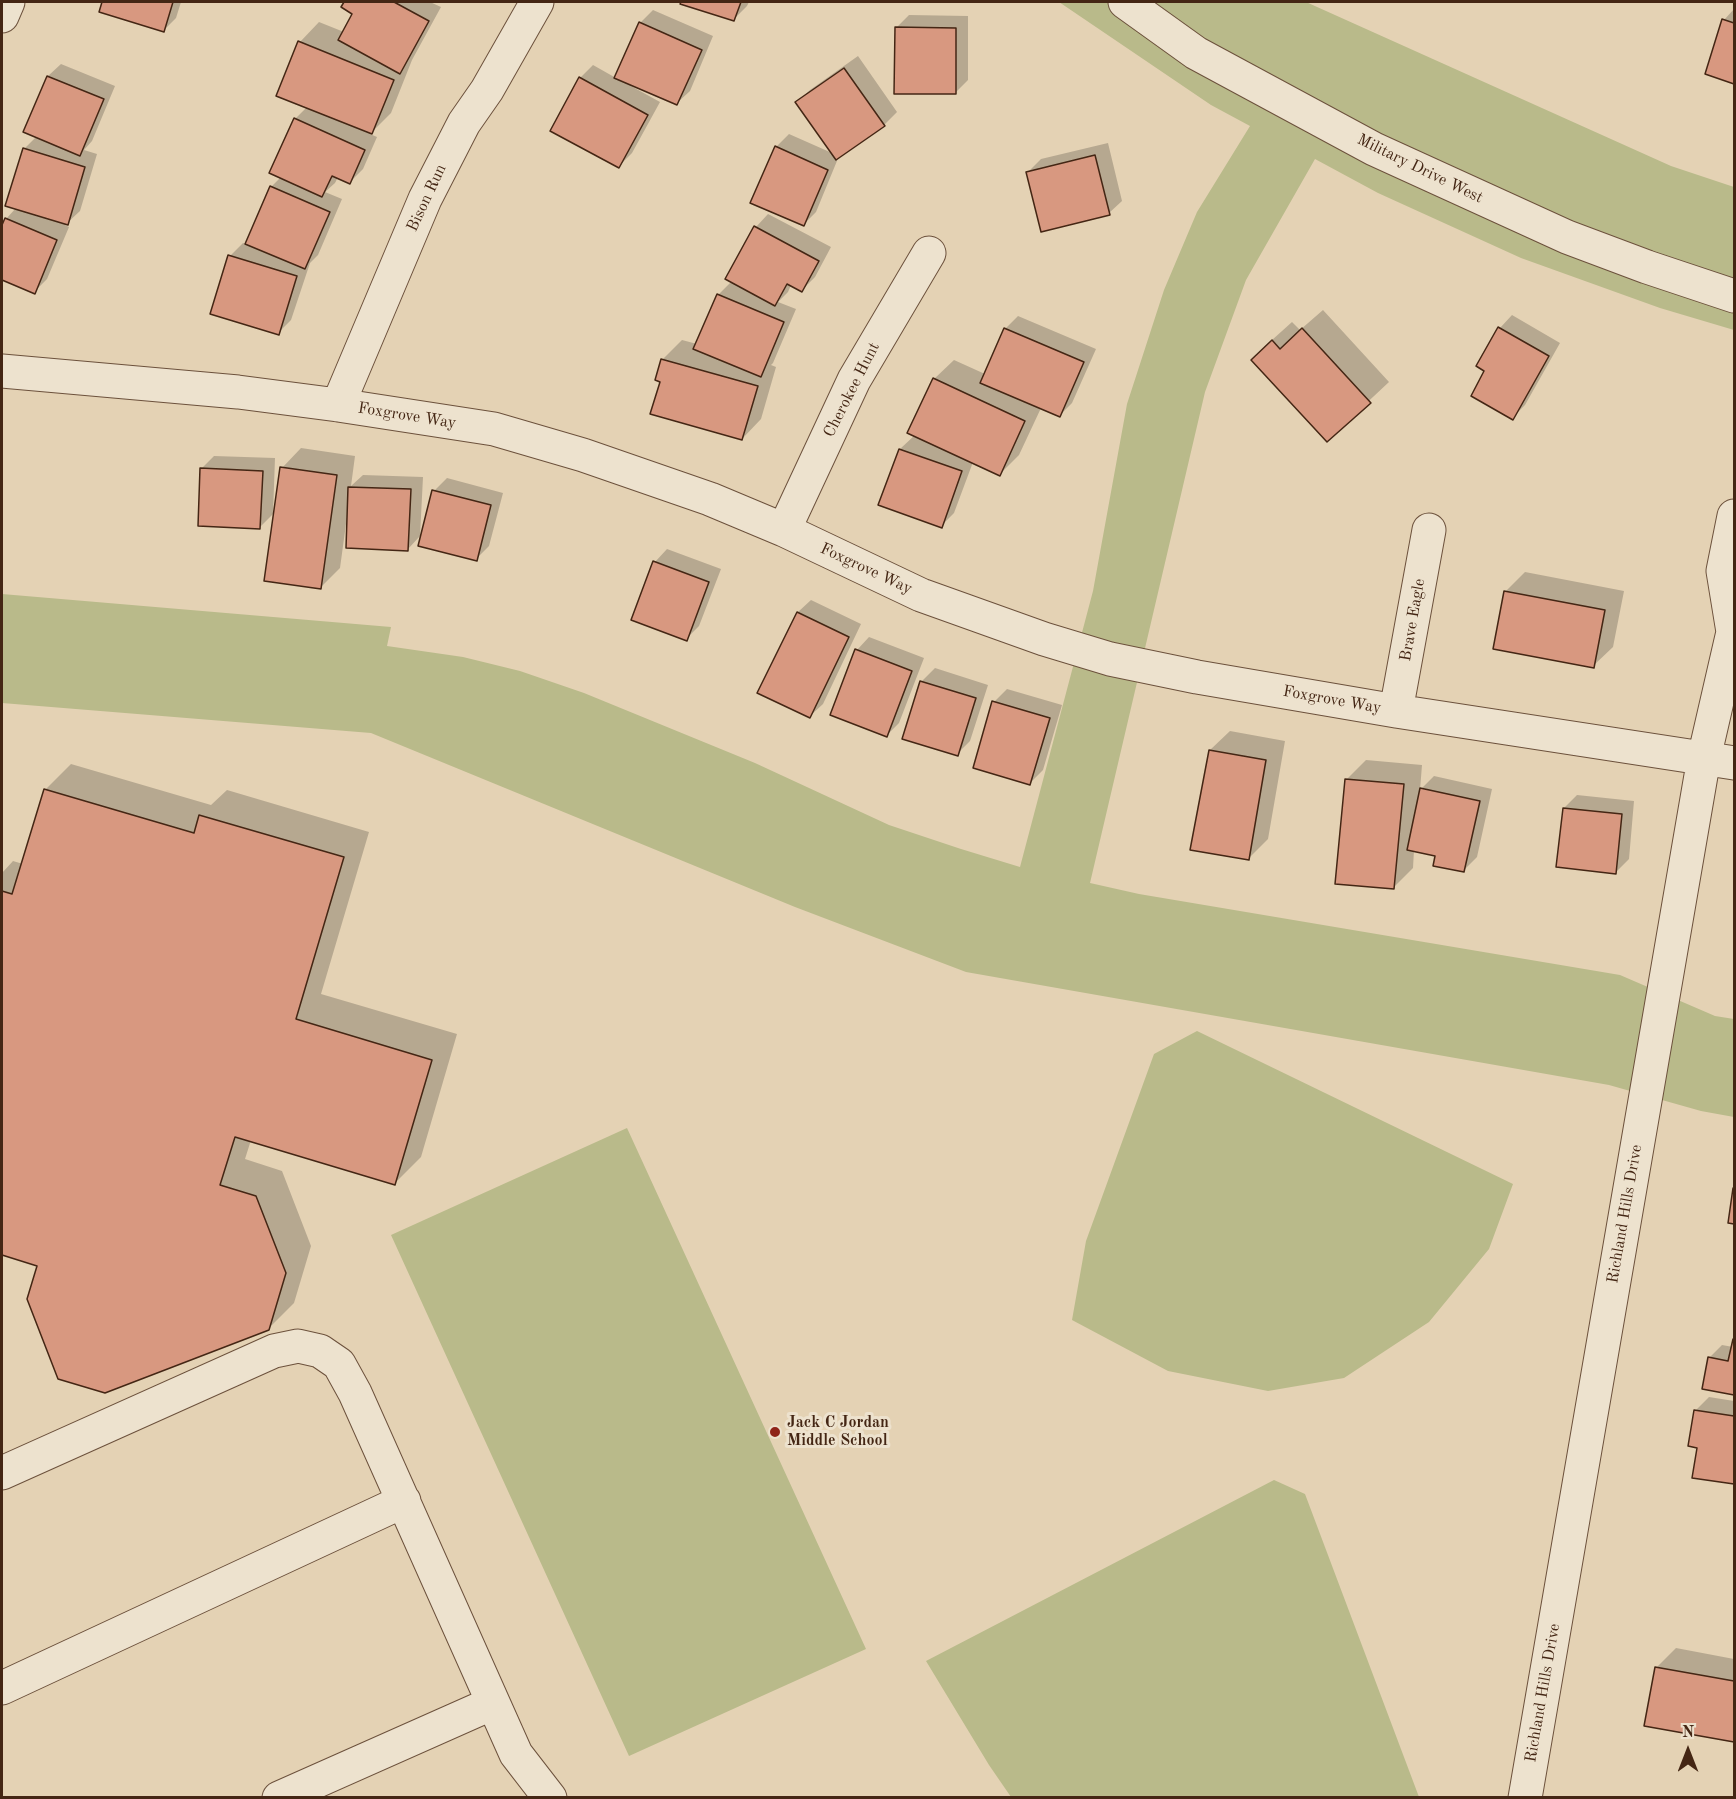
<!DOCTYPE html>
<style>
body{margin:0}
#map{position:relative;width:1736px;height:1799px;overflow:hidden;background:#e4d2b4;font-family:"Old Standard TT",serif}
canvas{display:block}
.frame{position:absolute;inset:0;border:3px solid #442614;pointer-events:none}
.north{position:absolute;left:1658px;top:1721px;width:60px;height:60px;-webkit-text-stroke:4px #ede2ce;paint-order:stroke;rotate:0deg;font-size:16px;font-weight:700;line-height:24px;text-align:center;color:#442614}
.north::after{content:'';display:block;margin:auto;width:21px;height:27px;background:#442614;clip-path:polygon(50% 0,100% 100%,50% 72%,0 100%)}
</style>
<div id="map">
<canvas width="1736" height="1799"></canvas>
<div class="frame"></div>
<div class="north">N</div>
</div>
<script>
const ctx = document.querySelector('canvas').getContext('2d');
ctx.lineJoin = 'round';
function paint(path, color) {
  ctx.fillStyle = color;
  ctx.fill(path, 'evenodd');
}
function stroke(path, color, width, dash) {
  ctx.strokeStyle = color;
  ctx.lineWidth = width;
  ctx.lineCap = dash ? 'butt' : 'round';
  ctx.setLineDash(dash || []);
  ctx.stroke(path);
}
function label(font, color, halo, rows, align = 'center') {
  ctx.font = font + ' "Old Standard TT",serif';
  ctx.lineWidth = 6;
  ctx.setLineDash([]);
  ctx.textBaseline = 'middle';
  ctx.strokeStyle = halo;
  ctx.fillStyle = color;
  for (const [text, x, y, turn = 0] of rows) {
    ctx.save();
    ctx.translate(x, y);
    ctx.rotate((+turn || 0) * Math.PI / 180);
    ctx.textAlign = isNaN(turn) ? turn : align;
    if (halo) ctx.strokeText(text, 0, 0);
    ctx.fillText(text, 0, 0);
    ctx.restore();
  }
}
paint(new Path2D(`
 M1059,2H1306L1671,166L1734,187V330L1660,308L1521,258L1378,193L1315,159L1246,280L1205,392L1090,883L1139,894L1620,975L1715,1016L1734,1019V1117L1701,1111L1609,1085L966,972L795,907L371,733L2,703V594L391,627L387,646L463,657L520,671L584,693L755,763L889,825L961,849L1020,867L1093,591L1127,404L1164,290L1197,212L1250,126L1211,105Z
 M1197,1031L1513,1184L1489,1249L1429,1322L1344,1378L1268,1391L1168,1371L1072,1320L1086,1241L1154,1054Z
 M627,1128L866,1649L629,1756L391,1235Z
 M1274,1480L1305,1494L1419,1797H1011L989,1765L926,1661Z`), '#b9ba8a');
paint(new Path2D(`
 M104,2H181L176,18L164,30L101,11Z
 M345,2H430L441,7L412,60L391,113L370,134L377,137L363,169L350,182L338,177L335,183L325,192L342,199L318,255L310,263L291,320L278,333L230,256L243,243L247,244L271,187L281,177L295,119L307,107L278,95L300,42L319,22L344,32L354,13L343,7Z
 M682,2H749L747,6L734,19L682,3Z
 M1734,9V83L1706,73L1724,20Z
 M653,10L713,36L690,91L677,103L632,84L631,86L660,102L632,153L619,166L580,78L593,65L616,78L640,23Z
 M909,15L968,16V80L955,93L896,28Z
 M858,56L897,112L884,125L839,156L816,212L803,225L776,147L789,134L832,153L797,102L810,90Z
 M61,64L115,86L92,141L84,150L97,154L80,211L65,225L69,227L47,279L34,292L2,278V229L6,219L16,208L7,205L25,148L37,136L48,76Z
 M1108,143L1122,201L1109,213L1028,172L1041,159Z
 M768,214L831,247L815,277L802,290L791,285L788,292L778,302L796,309L773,363L771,365L776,367L761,419L742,439L662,381L657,379L663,359L682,340L697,344L718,295L732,281L727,279L756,227Z
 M1323,310L1389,382L1327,440L1272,340L1292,322L1300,330Z
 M1512,315L1560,343L1525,405L1512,418L1500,328Z
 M1018,316L1096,349L1072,403L1060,415L1041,408L1019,455L1000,474L973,462L954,513L941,526L880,504L900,449L915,435L934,379L954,360L985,374L1005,329Z
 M301,448L355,456L351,486L363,475L423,477L420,536L408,549L346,524L340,568L320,588L282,468Z
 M214,456L275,458L273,514L260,527L201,469Z
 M447,478L503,493L489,546L476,559L434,491Z
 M667,549L721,569L699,626L686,639L655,562Z
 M1525,572L1624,591L1613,647L1593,666L1505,592Z
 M811,600L861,624L823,704L810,716L759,693L798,612Z
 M869,637L924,658L899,723L886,736L857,650Z
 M935,668L988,685L970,741L957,754L904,738L922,681Z
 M1007,689L1062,705L1043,770L1030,783L994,702Z
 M1230,731L1285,741L1268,839L1248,859L1210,750Z
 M1366,760L1422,765L1420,790L1434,776L1492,789L1477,857L1464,870L1437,855L1414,850L1413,868L1393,888L1347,779Z
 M71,764L211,805L227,790L369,832L321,994L457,1034L421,1157L395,1183L251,1140L245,1159L282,1171L311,1246L294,1303L268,1329L2,1254V873L13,861L23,864L45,790Z
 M1577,795L1634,801L1629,859L1616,872L1564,808Z
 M1734,1340V1393L1704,1388L1709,1358L1722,1345L1733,1347Z
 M1709,1397L1734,1401V1483L1694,1477L1699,1447L1696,1410Z
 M1676,1648L1734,1659V1741L1646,1725L1656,1668Z`), '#0003');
const building = new Path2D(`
 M102,2H173L164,32L99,12Z
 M344,2H394L429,21L400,74L338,40L352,14L341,7Z
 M681,2H741L734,21L680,4Z
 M1722,19L1734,23V84L1705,74Z
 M639,22L702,50L677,105L614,78Z
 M895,27L956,28V94H894Z
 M298,41L394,80L372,134L276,96Z
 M844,68L885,126L836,160L795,102Z
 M47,76L104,99L80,156L23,132Z
 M579,77L648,115L619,168L550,131Z
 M294,118L365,150L350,184L332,176L322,197L269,173Z
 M775,146L828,170L804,226L750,203Z
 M23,148L85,167L68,225L5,206Z
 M1095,155L1110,215L1041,232L1026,172Z
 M270,186L330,212L305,269L245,244Z
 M5,218L57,240L35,294L2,280V225Z
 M754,226L819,261L802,292L787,284L775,306L725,279Z
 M228,255L297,276L279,335L210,314Z
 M717,294L784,322L761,377L693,349Z
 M1498,327L1549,356L1513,420L1471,396L1484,371L1476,366Z
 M1004,328L1084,362L1060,417L980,383Z
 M1302,328L1371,403L1327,442L1251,360L1272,340L1280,349Z
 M661,359L758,386L742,440L650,414L660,382L655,380Z
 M933,378L1025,421L1000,476L907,433Z
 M899,449L962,471L942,528L878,505Z
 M280,467L337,475L321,589L264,581Z
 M200,468L263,471L260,529L198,526Z
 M348,487L411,489L408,551L346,548Z
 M432,490L491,505L477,561L418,546Z
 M653,561L709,582L687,641L631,620Z
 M1504,591L1605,610L1594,668L1493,649Z
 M797,612L849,637L810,718L757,693Z
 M855,649L912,671L887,737L830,715Z
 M920,681L976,698L958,756L902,739Z
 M992,701L1050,718L1030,785L973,768Z
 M1209,750L1266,760L1249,860L1190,850Z
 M1345,779L1404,784L1394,889L1335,884Z
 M1420,788L1480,801L1464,872L1433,866L1435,856L1407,850Z
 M44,789L194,833L199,815L344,857L296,1019L432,1060L395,1185L235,1137L220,1185L256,1196L286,1273L269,1330L105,1393L58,1379L27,1299L37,1266L2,1255V891L12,894Z
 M1563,808L1622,814L1616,874L1556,867Z
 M1733,1188H1734V1224L1728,1223Z
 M1733,1339H1734V1395L1702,1389L1708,1357L1728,1361Z
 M1694,1410L1734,1416V1484L1692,1478L1697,1448L1688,1446Z
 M1655,1667L1734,1681V1742L1644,1726Z`);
paint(building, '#d89880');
stroke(building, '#442614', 1.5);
const minor = new Path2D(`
 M1125,2L1196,53L1374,149L1567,237L1647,267L1734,296
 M2,16L8,2
 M2,371L238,392L338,405L494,429L583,455L710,499L784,530L921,595L1044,639L1110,659L1197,677L1396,711L1734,763
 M338,405L425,199L464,123L487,90L537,2
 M784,530L854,380L929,253
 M1396,711L1429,530
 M2,1473L274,1351L298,1346L320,1351L339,1364L355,1393L516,1754L550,1798
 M2,1688L404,1501
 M279,1798L493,1703
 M1525,1798L1704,758L1733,632L1723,571L1734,516`);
stroke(minor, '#6c513c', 35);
stroke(minor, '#ede2ce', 33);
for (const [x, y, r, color] of [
 [775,1432,6,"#8f2418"]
]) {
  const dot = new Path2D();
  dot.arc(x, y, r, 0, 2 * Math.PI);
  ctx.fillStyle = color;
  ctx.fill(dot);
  stroke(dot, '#ede2ce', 2);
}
label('16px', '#442614', '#ede2ce', [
 ["Military Drive West",1420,169,26],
 ["Bison Run",427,198,-65],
 ["Cherokee Hunt",852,390,-63],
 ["Foxgrove Way",407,416,9],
 ["Foxgrove Way",866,569,25],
 ["Brave Eagle",1413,620,-80],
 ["Foxgrove Way",1332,700,10],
 ["Richland Hills Drive",1625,1214,-80],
 ["Richland Hills Drive",1543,1693,-80]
]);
label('bold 16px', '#442614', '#ede2ce', [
 ["Jack C Jordan",787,1423],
 ["Middle School",787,1441]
], 'left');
</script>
